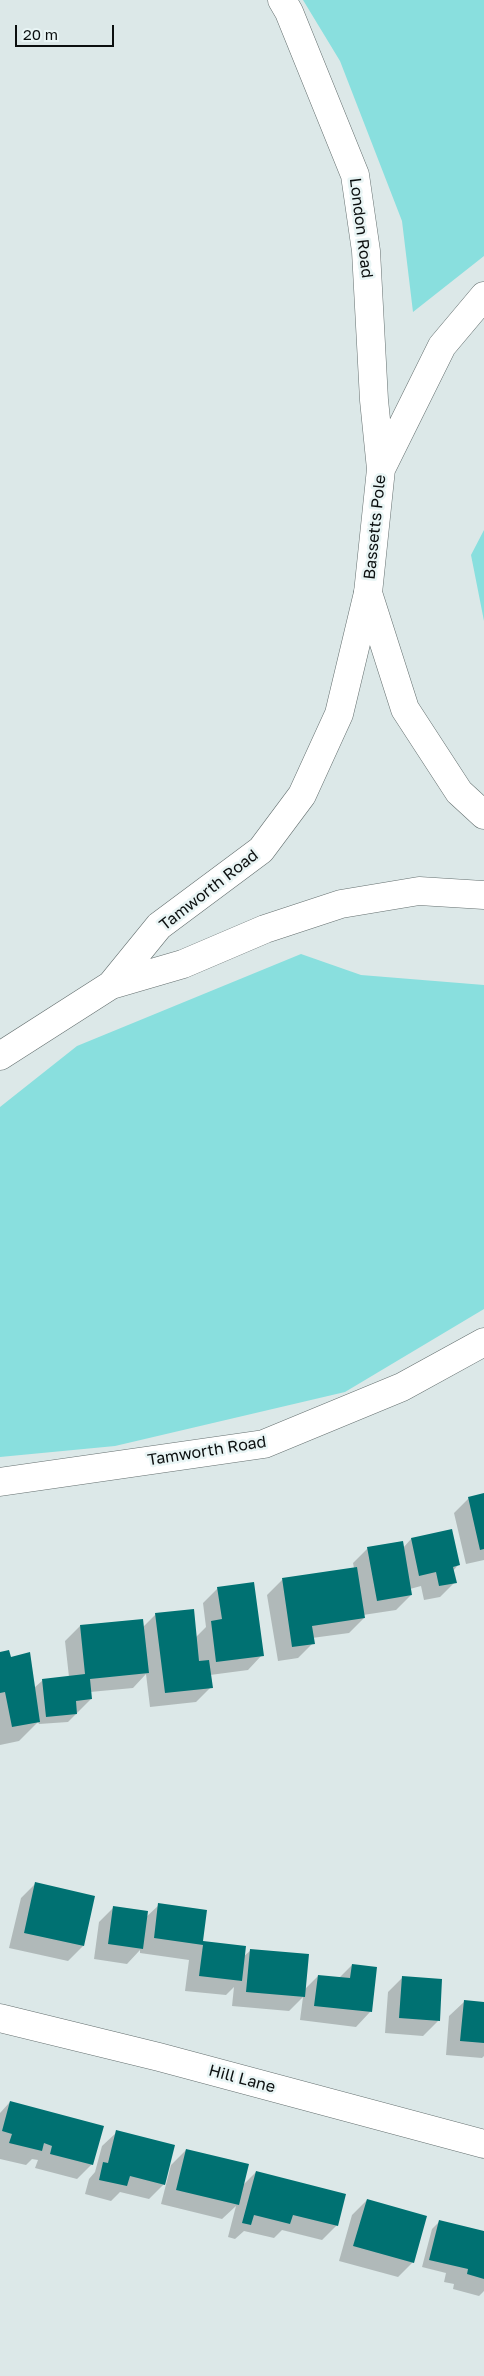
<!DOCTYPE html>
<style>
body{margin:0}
#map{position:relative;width:484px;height:2376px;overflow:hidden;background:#dce8e8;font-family:"Golos Text",sans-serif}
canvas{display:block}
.scale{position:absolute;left:15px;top:25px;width:99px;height:22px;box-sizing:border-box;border:2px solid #0b0f0f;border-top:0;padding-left:6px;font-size:15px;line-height:18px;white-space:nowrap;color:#0b0f0f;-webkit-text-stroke:4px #e9f5f5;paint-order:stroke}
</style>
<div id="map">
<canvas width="484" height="2376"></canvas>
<div class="scale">20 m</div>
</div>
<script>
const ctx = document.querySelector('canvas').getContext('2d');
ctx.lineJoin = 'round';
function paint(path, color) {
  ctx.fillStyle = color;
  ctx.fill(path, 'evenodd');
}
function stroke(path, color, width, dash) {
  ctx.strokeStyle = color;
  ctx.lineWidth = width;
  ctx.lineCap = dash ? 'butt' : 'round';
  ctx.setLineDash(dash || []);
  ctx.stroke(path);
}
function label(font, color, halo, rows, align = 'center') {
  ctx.font = font + ' "Golos Text",sans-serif';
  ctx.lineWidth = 5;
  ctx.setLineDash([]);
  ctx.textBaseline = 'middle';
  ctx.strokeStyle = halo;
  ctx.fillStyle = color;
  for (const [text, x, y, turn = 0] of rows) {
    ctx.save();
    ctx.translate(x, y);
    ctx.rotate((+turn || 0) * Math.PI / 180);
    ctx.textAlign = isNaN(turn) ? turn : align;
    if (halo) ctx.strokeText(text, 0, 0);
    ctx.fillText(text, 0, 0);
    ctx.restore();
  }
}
paint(new Path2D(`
 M303,0H484V256L413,312L402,221L340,61Z
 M484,530V621L471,555Z
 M301,954L361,975L484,985V1309L345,1392L115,1446L0,1457V1107L77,1046Z`), '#89dfde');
paint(new Path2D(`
 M484,1494V1560L466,1564L454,1513L469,1498Z
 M451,1531L458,1565L453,1571L455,1582L440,1597L424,1600L421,1586L410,1589L411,1595L396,1610L363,1615L364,1618L349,1633L312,1638L313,1643L298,1658L278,1661L267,1595L282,1580L354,1568L353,1563L368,1548H403L411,1539Z
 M218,1588L262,1655L248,1670L210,1675L211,1687L196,1702L150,1707L146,1674L133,1688L90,1692L91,1699L68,1722L39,1724L38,1722L19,1741L0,1745V1653L10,1658L34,1688L43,1680L69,1677L65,1641L80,1626L143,1627L156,1614L195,1638L206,1627L203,1603Z
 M36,1883L94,1897L83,1946L68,1961L9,1948L21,1898Z
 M159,1905L201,1942L243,1957L251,1950L304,1990L318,1976L339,1978L352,1965L370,2012L356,2027L300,2020L303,1997L289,2011L232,2006L234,1987L226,1995L185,1991L189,1960L140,1953V1950L127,1964L94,1959L99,1922L114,1907L145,1918Z
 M403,1977L438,2021L423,2036L385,2033L388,1992Z
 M464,2002L484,2003V2056L482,2058L446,2055L449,2016Z
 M10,2102L92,2164L77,2179L35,2168L38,2160L32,2159L26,2165L0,2159V2113Z
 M117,2132L164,2184L149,2199L120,2192L111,2201L85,2194L89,2179L95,2172L102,2146Z
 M186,2150L242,2186L256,2172L337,2225L322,2240L282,2230L274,2238L244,2231L235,2239L228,2237L236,2206L222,2219L161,2204L171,2165Z
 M367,2200L413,2262L398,2277L339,2261L352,2215Z
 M440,2221L484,2233V2291L479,2296L453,2289L454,2284L444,2282L446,2273L422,2267L432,2229Z`), '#0003');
paint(new Path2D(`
 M484,1493V1549L480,1550L468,1497Z
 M452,1529L460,1565L453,1567L457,1583L439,1586L436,1572L419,1576L411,1538Z
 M403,1541L412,1595L377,1601L367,1547Z
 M357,1567L365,1618L312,1626L315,1644L292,1647L282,1578Z
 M254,1582L264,1656L216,1662L211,1621L222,1619L217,1587Z
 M194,1609L199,1661L209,1660L213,1688L165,1693L155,1613Z
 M143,1619L149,1673L90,1679L92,1699L76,1701L77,1714L46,1717L42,1679L85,1674L80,1625Z
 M9,1650L11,1657L30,1652L40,1722L12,1727L5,1692L0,1693V1652Z
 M35,1882L95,1896L84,1946L24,1933Z
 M158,1903L207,1910L203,1941L246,1946L242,1981L199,1976L203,1945L154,1938Z
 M113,1906L148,1911L143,1949L108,1944Z
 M250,1949L309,1954L305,1997L246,1992Z
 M352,1964L377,1967L372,2012L314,2006L318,1975L350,1978Z
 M402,1976L442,1979L440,2021L399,2018Z
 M464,2000L484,2002V2043L460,2041Z
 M10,2101L104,2126L93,2165L50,2154L52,2146L44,2143L42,2151L9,2143L12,2134L2,2131Z
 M116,2130L175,2145L165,2185L130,2176L127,2186L99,2180L103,2162L108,2163Z
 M186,2149L249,2164L239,2205L176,2190Z
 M256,2171L346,2194L338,2226L293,2215L290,2224L254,2215L251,2225L242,2223Z
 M367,2199L427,2216L414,2263L353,2246Z
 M439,2220L484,2231V2279L467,2274L468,2269L429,2260Z`), '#007172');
const street = new Path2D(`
 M0,1482L264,1444L402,1387L484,1342
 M0,2018L159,2057L484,2144`);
const primary = new Path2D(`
 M111,985L159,926L261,850L302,795L339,714L368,593
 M0,1056L111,985L183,964L265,929L341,904L419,891L484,895`);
const highway = new Path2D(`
 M282,0L289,12L355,175L366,251L374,400L381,469
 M484,296L442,346L381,469L368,593L405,709L459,792L484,815`);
stroke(street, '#646f6f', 29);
stroke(primary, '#646f6f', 29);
stroke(highway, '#646f6f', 29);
stroke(street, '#fff', 28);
stroke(primary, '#fff', 28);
stroke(highway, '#fff', 28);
label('16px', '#0b0f0f', '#e9f5f5', [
 ["London Road",361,228,83],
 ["Bassetts Pole",375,527,-84],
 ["Tamworth Road",209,890,-38],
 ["Tamworth Road",207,1451,-9],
 ["Hill Lane",242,2079,15]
]);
</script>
